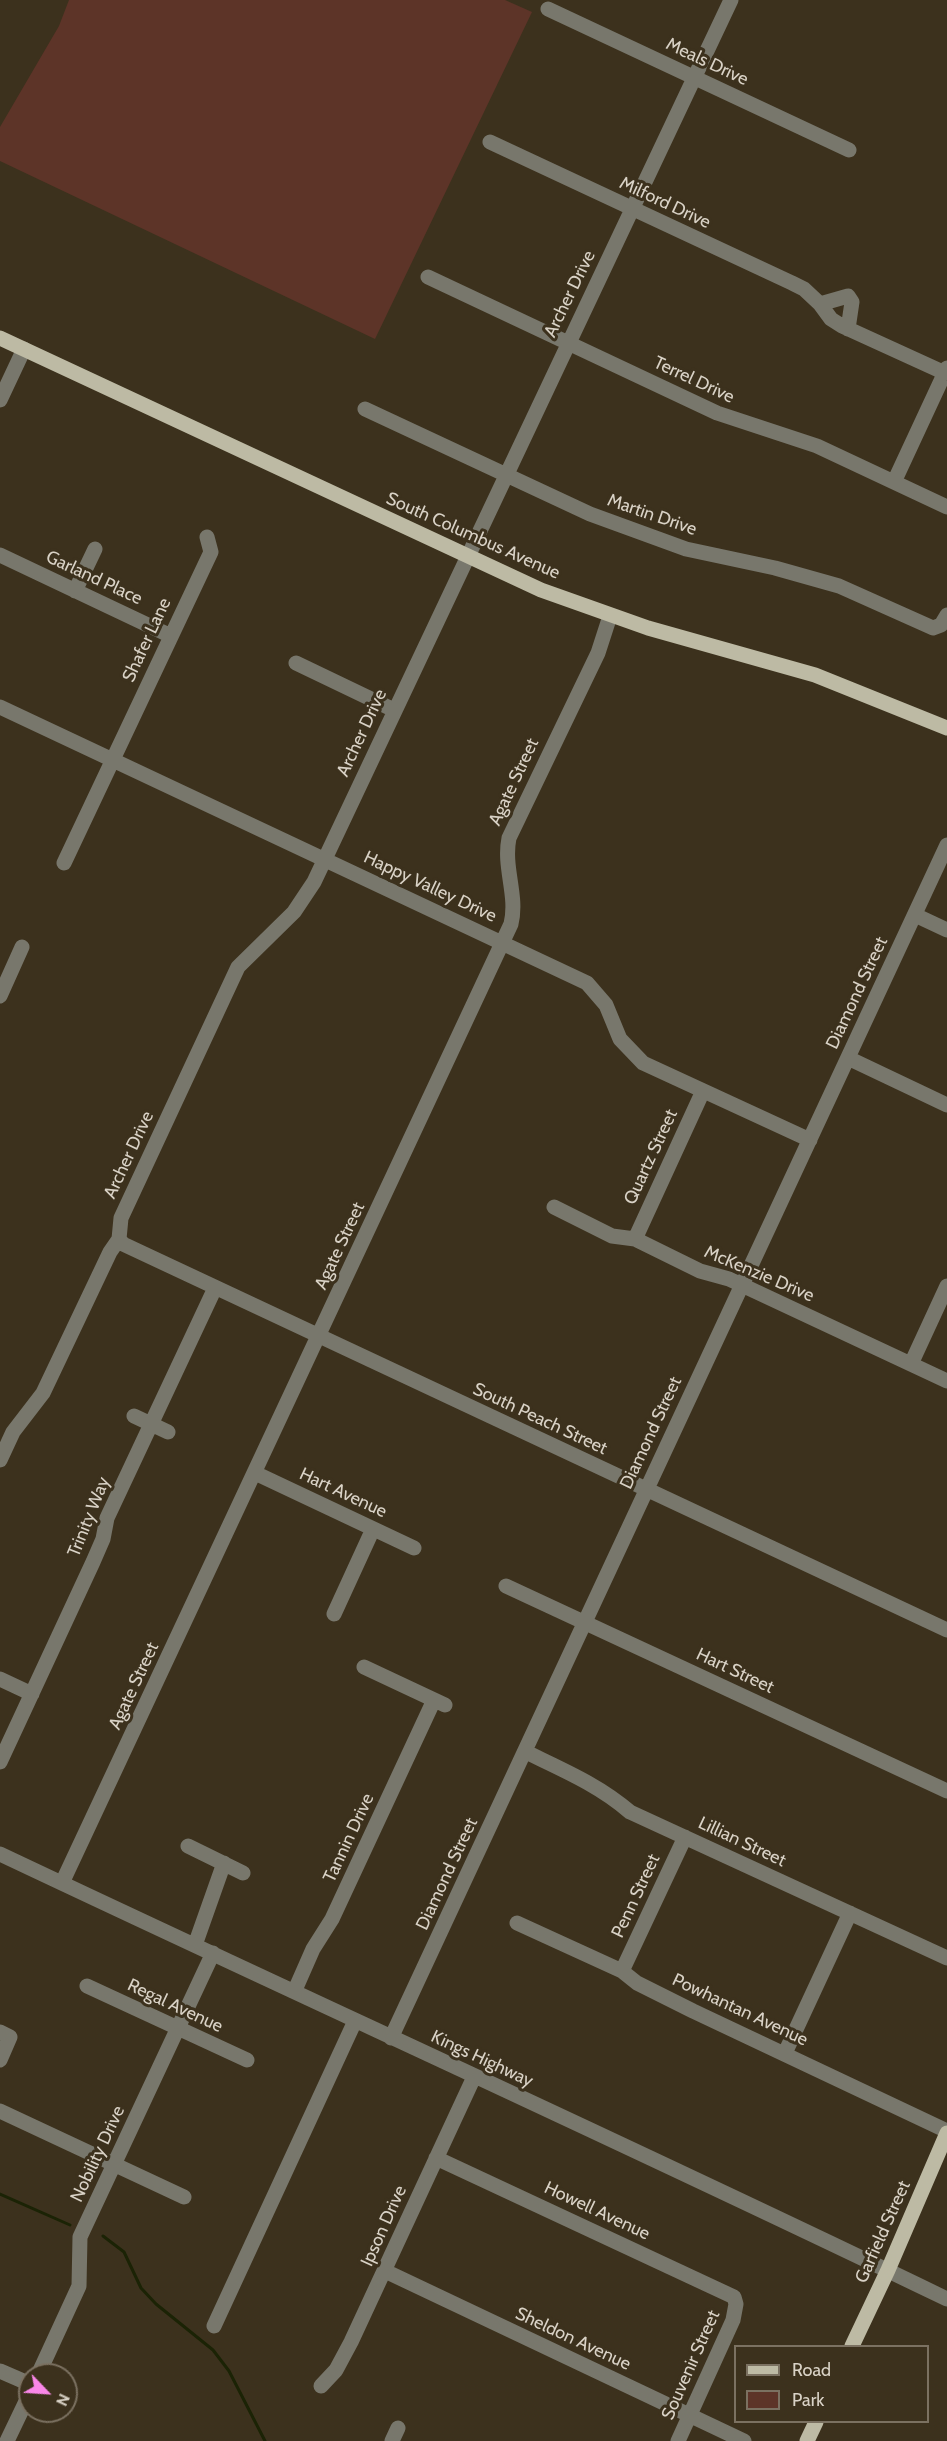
<!DOCTYPE html>
<style>
body{margin:0}
#map{position:relative;width:947px;height:2441px;overflow:hidden;background:#3c311d;font-family:Cabin,sans-serif}
canvas{display:block}
.legend{position:absolute;left:734px;top:2345px;width:195px;height:78px;box-sizing:border-box;background:#3c311d;border:2px solid #7b7161;margin:0;padding:8px 10px;list-style:none;font-size:18px;color:#d9d2c6}
.legend li{display:flex;align-items:center;gap:12px;height:30px}
.legend b{width:30px;border:2px solid #7b7161}
.north{position:absolute;left:18px;top:2363px;width:60px;height:60px;box-sizing:border-box;background:#3c311d;border:2px solid #7b7161;border-radius:50%;rotate:115deg;font-size:16px;font-weight:700;line-height:24px;text-align:center;color:#d9d2c6}
.north::after{content:'';display:block;margin:auto;width:21px;height:27px;background:#f987e8;clip-path:polygon(50% 0,100% 100%,50% 72%,0 100%)}
</style>
<div id="map">
<canvas width="947" height="2441"></canvas>
<ul class="legend">
<li><b style="height:8px;background:#bdbaa4"></b>Road</li>
<li><b style="height:16px;background:#5d3428"></b>Park</li>
</ul>
<div class="north">N</div>
</div>
<script>
const ctx = document.querySelector('canvas').getContext('2d');
ctx.lineJoin = 'round';
function paint(path, color) {
  ctx.fillStyle = color;
  ctx.fill(path, 'evenodd');
}
function stroke(path, color, width, dash) {
  ctx.strokeStyle = color;
  ctx.lineWidth = width;
  ctx.lineCap = dash ? 'butt' : 'round';
  ctx.setLineDash(dash || []);
  ctx.stroke(path);
}
function label(font, color, halo, rows, align = 'center') {
  ctx.font = font + ' Cabin,sans-serif';
  ctx.lineWidth = 6;
  ctx.setLineDash([]);
  ctx.textBaseline = 'middle';
  ctx.strokeStyle = halo;
  ctx.fillStyle = color;
  for (const [text, x, y, turn = 0] of rows) {
    ctx.save();
    ctx.translate(x, y);
    ctx.rotate((+turn || 0) * Math.PI / 180);
    ctx.textAlign = isNaN(turn) ? turn : align;
    if (halo) ctx.strokeText(text, 0, 0);
    ctx.fillText(text, 0, 0);
    ctx.restore();
  }
}
paint(new Path2D(`
 M69,0H505L532,12L375,339L0,161V127L59,26Z`), '#5d3428');
stroke(new Path2D(`
 M0,2194L70,2225
 M103,2236L124,2252L141,2288L156,2304L213,2350L229,2371L265,2441`), '#1b2305', 3);
stroke(new Path2D(`
 M548,9L849,150
 M490,142L792,283L804,289L820,304L848,296L852,302L848,329
 M428,277L717,413L817,446L947,507
 M820,304L831,319L842,326L945,373
 M0,400L24,349
 M365,409L590,514L686,549L775,568L839,586L933,628L941,625L947,615
 M894,482L947,368
 M0,555L171,636
 M75,591L95,549
 M296,663L394,710
 M0,707L587,983L606,1005L620,1039L643,1063L810,1140
 M64,863L211,552L207,537
 M915,915L947,930
 M0,996L22,947
 M848,1058L947,1105
 M554,1207L612,1236L635,1239L700,1271L729,1279L947,1381
 M119,1239L123,1244L947,1630
 M635,1239L703,1091
 M911,1364L947,1286
 M134,1416L168,1432
 M0,1460L13,1432L43,1393L110,1252L119,1239L121,1218L238,967L294,912L314,882L731,0
 M255,1473L414,1548
 M506,1586L947,1791
 M334,1614L373,1529
 M364,1667L445,1705
 M0,1679L32,1694
 M526,1752C563,1770 599,1785 630,1812L947,1958
 M0,1762L93,1562L103,1539L107,1518L215,1288
 M188,1846L243,1873
 M0,1854C315,2003 633,2147 947,2299
 M62,1883L511,924C518,895 503,868 509,838L598,653L610,616
 M517,1923L622,1971L637,1983L693,2011L947,2131
 M195,1945L224,1863
 M622,1971L685,1837
 M87,1986L247,2060
 M295,1990L313,1949L332,1919L434,1700
 M0,2032L10,2037L0,2060
 M391,2038L947,845
 M785,2053L850,1913
 M0,2111L184,2197
 M436,2158L734,2297L736,2304L733,2320L678,2441
 M385,2271L744,2441
 M214,2326L355,2021
 M0,2371L30,2384
 M38,2375L79,2286L80,2237L213,1953
 M321,2386L336,2370L351,2342L474,2077
 M7,2441L30,2393
 M392,2441L398,2428`), '#78776c', 15);
stroke(new Path2D(`
 M0,338L541,590L648,628L815,675L947,728
 M852,2346L888,2270L947,2133
 M807,2441L816,2422`), '#bdbaa4', 15);
label('18px', '#d9d2c6', '#3c311d', [
 ["Meals Drive",707,62,25],
 ["Milford Drive",665,203,25],
 ["Archer Drive",570,294,-64],
 ["Terrel Drive",694,380,25],
 ["Martin Drive",652,515,19],
 ["South Columbus Avenue",473,536,24],
 ["Garland Place",94,578,25],
 ["Shafer Lane",147,640,-65],
 ["Archer Drive",362,733,-65],
 ["Agate Street",514,782,-65],
 ["Happy Valley Drive",430,887,25],
 ["Diamond Street",857,993,-65],
 ["Archer Drive",129,1155,-65],
 ["Quartz Street",651,1157,-65],
 ["Agate Street",340,1246,-65],
 ["McKenzie Drive",759,1274,23],
 ["South Peach Street",540,1419,25],
 ["Diamond Street",651,1433,-65],
 ["Hart Avenue",343,1493,25],
 ["Trinity Way",89,1517,-68],
 ["Hart Street",735,1671,25],
 ["Agate Street",134,1686,-65],
 ["Tannin Drive",349,1838,-65],
 ["Lillian Street",742,1842,25],
 ["Diamond Street",447,1874,-65],
 ["Penn Street",636,1896,-65],
 ["Regal Avenue",175,2006,25],
 ["Powhantan Avenue",740,2010,25],
 ["Kings Highway",482,2059,25],
 ["Nobility Drive",98,2154,-65],
 ["Howell Avenue",597,2211,25],
 ["Ipson Drive",384,2226,-66],
 ["Garfield Street",883,2232,-66],
 ["Sheldon Avenue",573,2339,25],
 ["Souvenir Street",691,2365,-66]
]);
</script>
